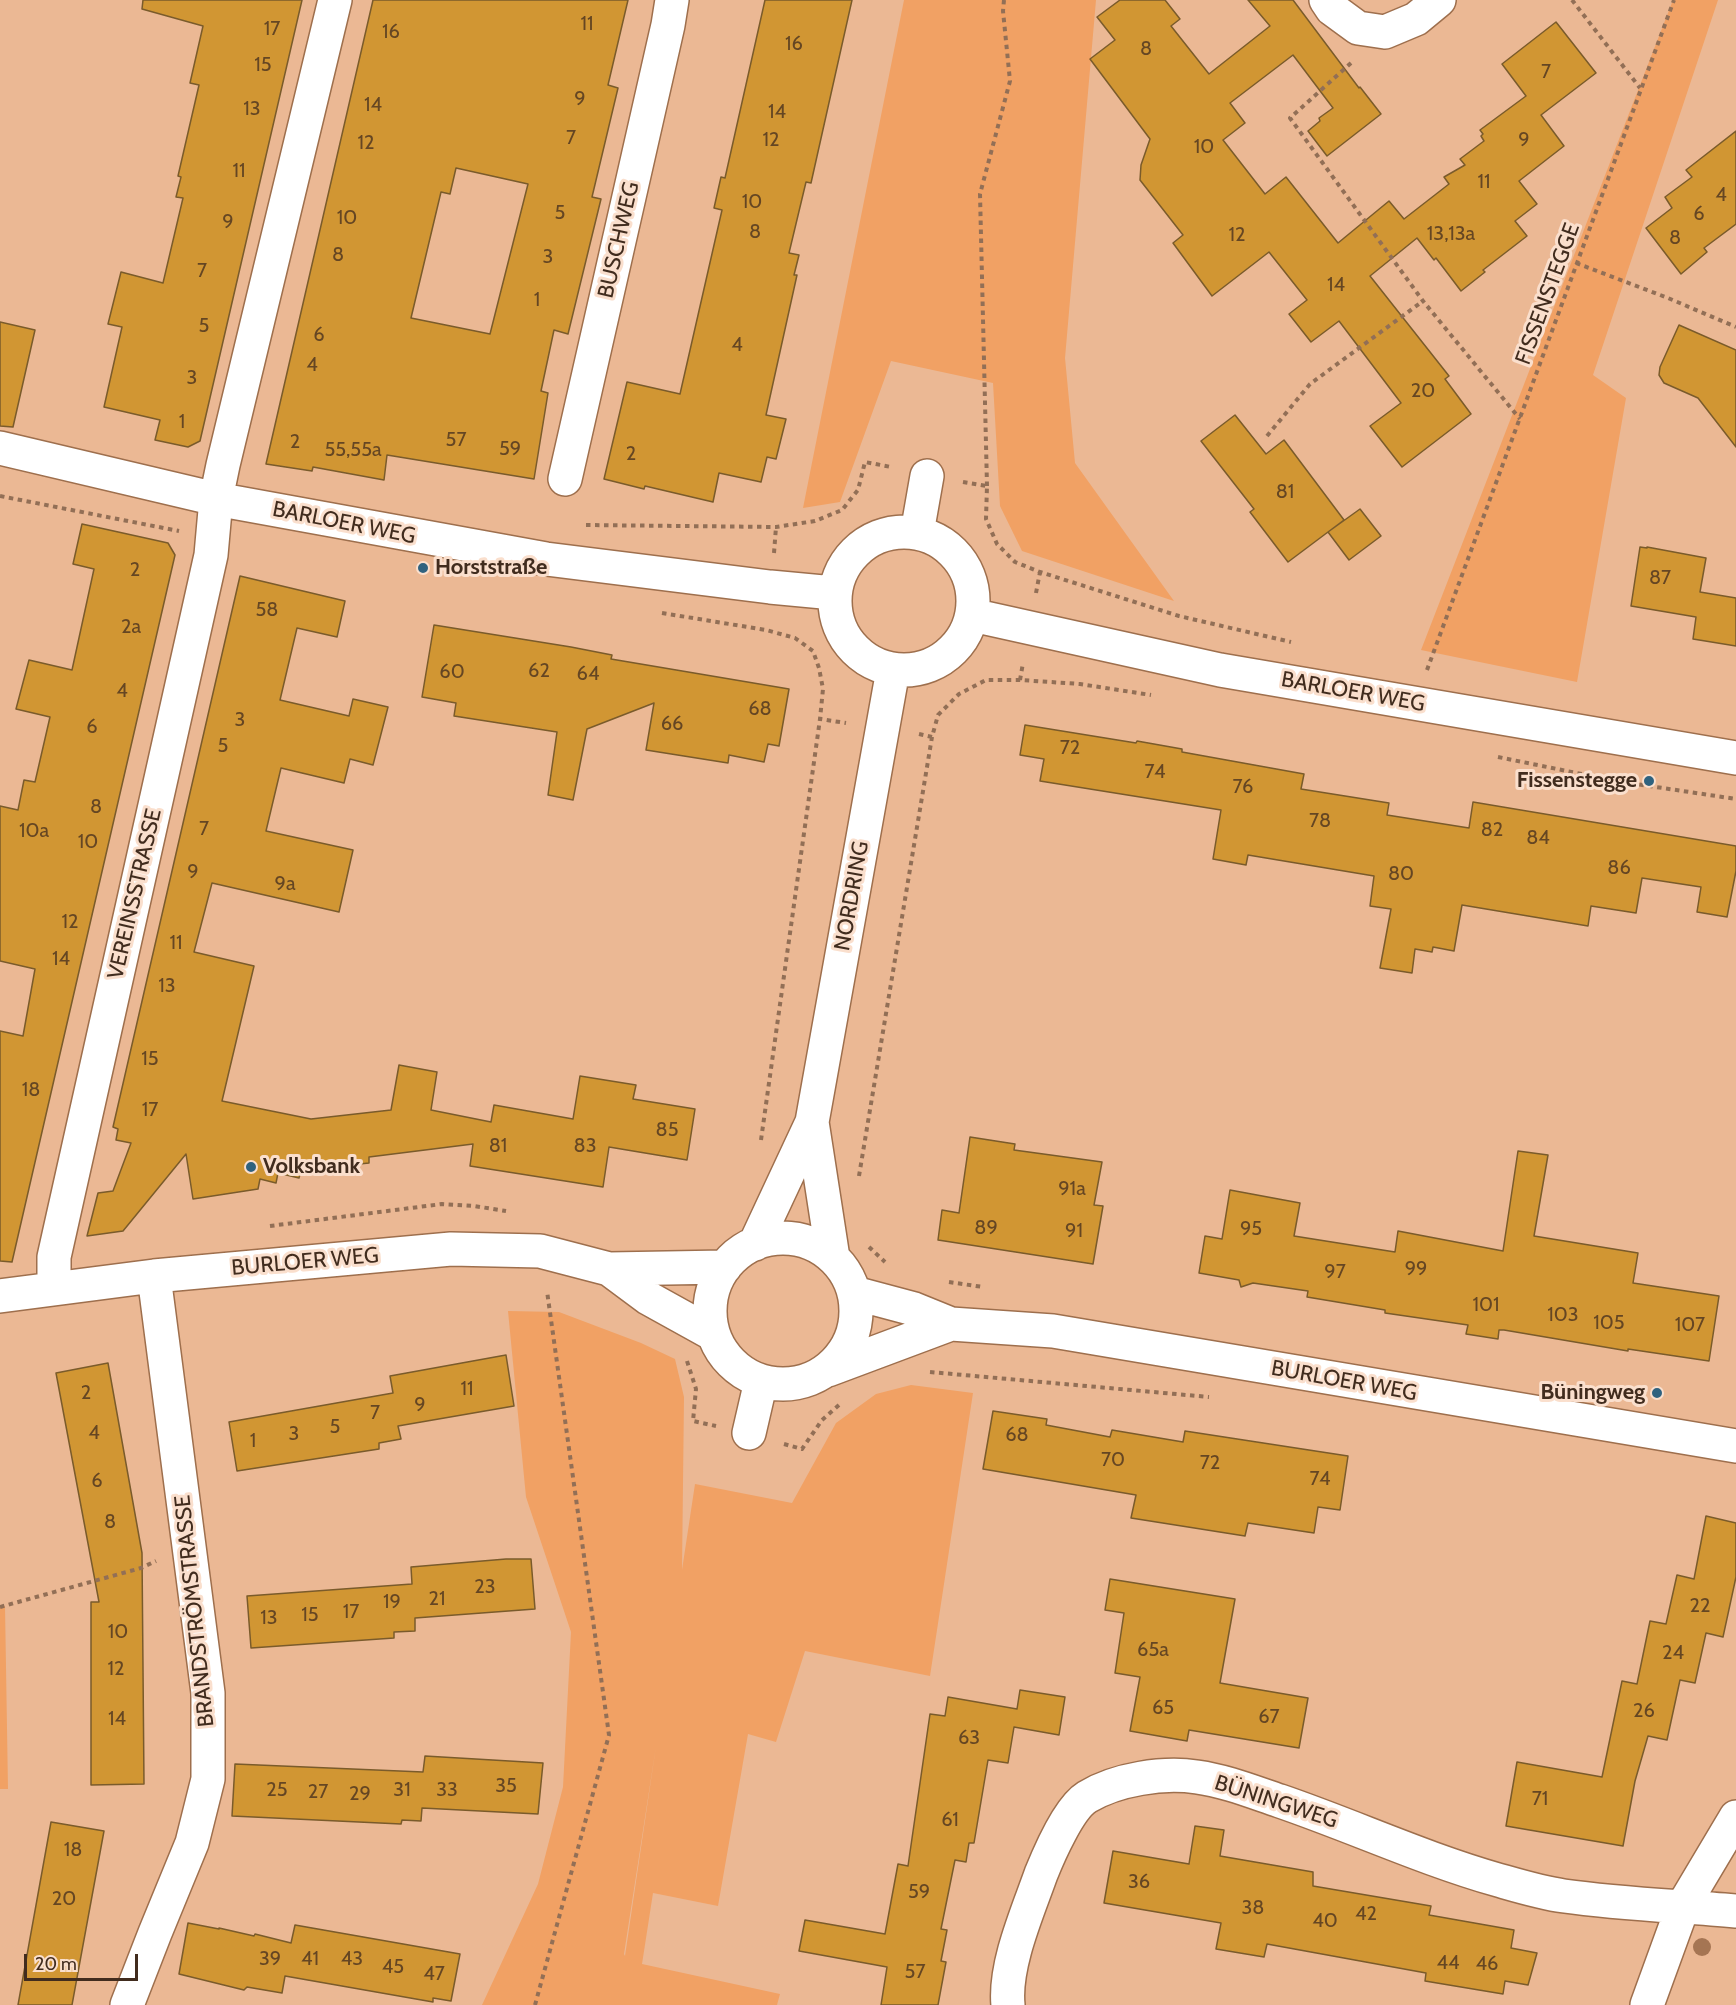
<!DOCTYPE html>
<meta charset="utf-8">
<style>
body{margin:0}
#map{position:relative;width:1736px;height:2005px;overflow:hidden;background:#ebb894;font-family:Cabin,sans-serif}
canvas{display:block}
.scale{position:absolute;left:24px;top:1954px;width:114px;height:27px;box-sizing:border-box;border:3px solid #412c1e;border-top:0;padding-left:8px;font-size:18px;line-height:21px;white-space:nowrap;color:#412c1e;-webkit-text-stroke:4px #fadfcd;paint-order:stroke}
</style>
<div id="map">
<canvas width="1736" height="2005"></canvas>
<div class="scale">20 m</div>
</div>
<script>
const ctx = document.querySelector('canvas').getContext('2d');
ctx.lineJoin = 'round';
function paint(path, color) {
  ctx.fillStyle = color;
  ctx.fill(path, 'evenodd');
}
function stroke(path, color, width, dash) {
  ctx.strokeStyle = color;
  ctx.lineWidth = width;
  ctx.lineCap = dash ? 'butt' : 'round';
  ctx.setLineDash(dash || []);
  ctx.stroke(path);
}
function label(font, color, halo, rows, align = 'center') {
  ctx.font = font + ' Cabin,sans-serif';
  ctx.lineWidth = 6;
  ctx.setLineDash([]);
  ctx.textBaseline = 'middle';
  ctx.strokeStyle = halo;
  ctx.fillStyle = color;
  for (const [text, x, y, turn = 0] of rows) {
    ctx.save();
    ctx.translate(x, y);
    ctx.rotate((+turn || 0) * Math.PI / 180);
    ctx.textAlign = isNaN(turn) ? turn : align;
    if (halo) ctx.strokeText(text, 0, 0);
    ctx.fillText(text, 0, 0);
    ctx.restore();
  }
}
paint(new Path2D(`
 M904,0H1096L1065,358L1075,463L1174,601L1022,551L1000,506L993,383L891,361L840,502L803,508Z
 M1673,0H1718L1593,375L1626,398L1577,682L1421,650Z
 M508,1311L559,1312L641,1343L675,1359L684,1397L682,1570L695,1484L792,1503L836,1423L876,1394L911,1385L973,1393L930,1676L805,1651L776,1742L748,1734L718,1906L653,1893L642,1964L780,1994L777,2005H482L538,1884L563,1787L571,1632L526,1497ZM656,1746L625,1956L624,1954Z
 M5,1606L8,1789H0V1607Z`), '#f1a164');
const building = new Path2D(`
 M143,0H302L200,441L188,447L155,440L160,420L104,407L122,327L108,324L121,272L163,283L183,198L176,197L181,177L178,176L199,85L190,83L203,26L142,9Z
 M373,0H628L608,85L618,88L592,197L601,199L568,334L554,330L541,391L548,393L534,479L387,455L384,480L313,467L312,471L266,464ZM456,168L528,184L490,334L411,318L441,192L450,194Z
 M765,0H852L811,183L806,182L789,253L799,255L794,275H797L766,415L786,419L776,459L767,457L761,482L719,473L713,502L645,486L644,489L604,479L627,382L680,394L722,210L714,208L721,177L725,178Z
 M1120,0H1165L1180,19L1171,26L1209,74L1270,26L1248,0H1293L1359,88L1360,87L1381,114L1327,156L1308,131L1320,121L1319,118L1333,108L1293,55L1230,103L1245,123L1223,140L1265,194L1286,177L1338,243L1389,201L1404,219L1449,184L1444,177L1465,165L1460,159L1484,141L1481,136L1483,134L1480,130L1526,96L1502,64L1556,22L1596,73L1541,115L1564,146L1519,181L1537,204L1515,221L1527,236L1483,270L1485,272L1461,291L1436,258L1434,260L1417,238L1370,276L1449,376L1445,379L1471,414L1402,467L1370,426L1401,403L1339,321L1311,342L1289,314L1307,300L1269,252L1212,296L1173,243L1183,235L1140,180L1141,165L1150,139L1090,59L1115,40L1097,17Z
 M1736,131V224L1704,248L1707,252L1681,274L1646,228L1672,208L1665,197L1692,177L1686,170Z
 M0,322L35,330L13,427L0,426Z
 M1679,325L1736,350V447L1698,398L1664,383L1659,375L1660,367Z
 M1235,415L1266,454L1284,440L1344,520L1288,562L1250,512L1254,509L1201,441Z
 M1360,509L1381,536L1349,560L1328,532Z
 M82,524L168,543L175,555L12,1262L0,1261V1031L23,1036L35,969L0,961V806L18,810L24,780L35,782L50,717L16,709L29,660L72,670L94,569L73,564Z
 M1640,547L1647,548V547L1706,558L1700,592L1736,598V646L1693,639L1696,617L1631,606Z
 M240,576L345,601L337,637L297,628L280,700L349,716L353,699L388,707L373,765L350,759L344,783L281,768L266,831L353,850L339,912L212,883L194,952L254,966L222,1101L311,1119L391,1110L399,1065L437,1072L431,1110L491,1122L494,1105L573,1119L580,1076L636,1085L633,1099L695,1109L687,1160L609,1147L603,1187L470,1166L473,1144L369,1157V1163L301,1170L299,1178L278,1173L276,1183L260,1179L258,1189L193,1199L186,1154L123,1231L87,1236L98,1193L113,1191L131,1143L116,1140L118,1129L113,1127Z
 M434,625L571,647L612,655L611,659L789,689L779,746L768,744L764,762L729,755L728,763L646,750L654,703L587,729L573,800L548,795L557,732L454,716L456,703L422,697Z
 M1025,725L1136,743L1137,741L1182,749V752L1304,774L1301,789L1389,803L1387,815L1469,828L1473,802L1736,846V871L1727,917L1697,912L1701,887L1642,878L1636,913L1591,906L1588,926L1462,905L1454,951L1433,947L1432,952L1415,949L1412,973L1380,968L1391,909L1370,906L1374,876L1248,855L1246,865L1213,859L1221,810L1040,781L1044,759L1020,755Z
 M970,1137L1015,1144L1014,1150L1102,1162L1094,1205L1103,1206L1093,1264L938,1240L942,1210L959,1213Z
 M1518,1151L1548,1155L1534,1236L1638,1253L1633,1283L1719,1296L1709,1361L1628,1349V1351L1504,1330H1499L1498,1339L1466,1334L1468,1325L1385,1313V1310L1307,1297L1308,1291L1253,1283L1241,1287L1239,1280L1199,1273L1205,1236L1222,1239L1230,1190L1300,1203L1294,1236L1395,1252L1398,1231L1503,1251Z
 M506,1355L514,1406L398,1426L401,1439L379,1443V1449L237,1471L229,1422L393,1393L390,1376Z
 M108,1363L142,1553L144,1784L91,1785V1602H99L56,1373Z
 M993,1411L1047,1419L1046,1425L1110,1437L1112,1430L1183,1442L1185,1431L1348,1456L1340,1510L1318,1507L1314,1533L1248,1523L1245,1536L1131,1518L1136,1495L983,1469Z
 M1706,1516L1736,1523V1577L1723,1637L1706,1633L1695,1683L1680,1680L1667,1740L1648,1736L1635,1781L1623,1846L1506,1826L1517,1762L1602,1777L1622,1681L1637,1684L1650,1621L1666,1624L1677,1575L1694,1579Z
 M506,1559H531L535,1609L415,1618V1631L394,1632V1638L251,1648L247,1596L412,1584L411,1567Z
 M1110,1579L1235,1599L1220,1683L1308,1698L1299,1748L1189,1730L1187,1741L1130,1731L1140,1677L1115,1673L1124,1613L1105,1610Z
 M1020,1690L1065,1697L1059,1735L1014,1727L1008,1763L988,1760L974,1843H969L966,1862L955,1860L941,1929L947,1930L941,1961L946,1962L938,2005H881L887,1967L799,1951L805,1920L885,1934L898,1864L908,1866L930,1714L945,1716L948,1697L1017,1709Z
 M425,1756L543,1763L538,1814L422,1808L421,1821L402,1820L401,1824L232,1816L235,1764L423,1772Z
 M51,1822L104,1831L72,2005H18Z
 M1195,1826L1224,1830L1220,1856L1313,1872V1886L1431,1906L1429,1915L1514,1930L1511,1948L1537,1953L1528,1985L1505,1981L1503,1994L1425,1981L1426,1973L1267,1944L1264,1957L1216,1949L1221,1923L1104,1903L1113,1851L1189,1864Z
 M188,1923L219,1929V1928L254,1936L255,1934L291,1943L295,1925L460,1954L451,2001L433,1998V2002L285,1976L282,1993L247,1987L244,1990L179,1974Z`);
paint(building, '#d19633');
stroke(building, '#7a5b2b', 1.5);
const minor = new Path2D(`
 M1326,0L1332,9L1358,28L1385,32L1416,19L1439,0
 M0,448L216,499L546,559L770,587L834,593
 M565,479L668,25L672,0
 M835 601a69 69 0 1 1 138 0a69 69 0 1 1-138 0Z
 M917,533L927,476
 M972,615L1220,670L1736,758
 M812,1122L833,1258
 M710 1311a73 73 0 1 1 146 0a73 73 0 1 1-146 0Z
 M755,1244L812,1122L893,670
 M609,1269L648,1298L713,1334
 M54,1288V1257L211,555L216,499L223,465L335,0
 M854,1293L914,1309L951,1324L1053,1331L1736,1446
 M0,1296L154,1276L451,1249L540,1251L609,1269L725,1267
 M828,1370L951,1324
 M749,1433L761,1381
 M127,2005L155,1933L192,1843L208,1779V1693L154,1276
 M1008,2005C1004,1965 1028,1911 1041,1874C1049,1854 1069,1808 1087,1797C1117,1779 1163,1772 1197,1777C1226,1781 1253,1792 1280,1801C1353,1826 1424,1859 1498,1880C1519,1886 1542,1893 1564,1896C1621,1904 1679,1906 1736,1911
 M1647,2005L1683,1906L1736,1817`);
stroke(minor, '#9e6f4d', 36);
stroke(new Path2D(`
 M1572,0L1640,88
 M1351,63L1290,118L1423,301L1520,419
 M1576,263L1668,298L1736,327
 M1267,436L1310,384L1423,301
 M963,482L987,486L986,519L997,544L1015,562L1040,572L1179,616L1291,642
 M987,486L980,194L1010,81L1003,11L1004,0
 M0,496L179,531
 M586,525L776,527L815,521L842,510L858,490L865,462L891,467
 M774,553L776,527
 M1036,593L1040,572
 M662,613L766,630L795,638L813,651L819,668L823,689L820,719L846,723
 M1427,670L1674,0
 M1020,680L1023,663
 M919,734L932,737L938,715L959,694L986,680H1020L1080,684L1151,695
 M1498,757L1616,781L1736,799
 M761,1140L820,719
 M859,1176L932,737
 M270,1226L442,1204L474,1206L506,1211
 M869,1247L885,1262
 M949,1282L983,1287
 M687,1361L696,1389L693,1421L716,1426
 M930,1372L1209,1397
 M784,1444L802,1449L822,1420L839,1405
 M0,1607L141,1568L156,1561
 M535,2005L609,1735L547,1291`), '#926f56', 4, [4.5, 4.5]);
stroke(minor, '#fff', 33);
ctx.fillStyle = '#a57553';
for (const [x, y] of [
 [1702,1947]
]) {
  ctx.beginPath();
  ctx.arc(x, y, 9, 0, 2 * Math.PI);
  ctx.fill();
}
for (const [x, y, r, color] of [
 [423,568,6,"#2f627f"],
 [1649,781,6,"#2f627f"],
 [251,1167,6,"#2f627f"],
 [1657,1393,6,"#2f627f"]
]) {
  const dot = new Path2D();
  dot.arc(x, y, r, 0, 2 * Math.PI);
  ctx.fillStyle = color;
  ctx.fill(dot);
  stroke(dot, '#fadfcd', 2);
}
label('20px', '#654623', null, [
 ["11",587,24],
 ["17",272,29],
 ["16",391,32],
 ["16",794,44],
 ["8",1146,49],
 ["15",263,65],
 ["7",1546,72],
 ["9",580,99],
 ["14",373,105],
 ["13",252,109],
 ["14",777,112],
 ["7",571,138],
 ["12",771,140],
 ["9",1524,140],
 ["12",366,143],
 ["10",1204,147],
 ["11",239,171],
 ["11",1484,182],
 ["4",1721,195],
 ["10",752,202],
 ["5",560,213],
 ["6",1699,214],
 ["10",347,218],
 ["9",228,222],
 ["8",755,232],
 ["13,13a",1451,234],
 ["12",1237,235],
 ["8",1675,238],
 ["8",338,255],
 ["3",548,257],
 ["7",202,271],
 ["14",1336,285],
 ["1",537,300],
 ["5",204,326],
 ["6",319,335],
 ["4",737,345],
 ["4",312,365],
 ["3",192,378],
 ["20",1423,391],
 ["1",182,422],
 ["57",456,440],
 ["2",295,442],
 ["59",510,449],
 ["55,55a",353,450],
 ["2",631,454],
 ["81",1285,492],
 ["2",135,570],
 ["87",1660,578],
 ["58",267,610],
 ["2a",131,627],
 ["62",539,671],
 ["60",452,672],
 ["64",588,674],
 ["4",122,691],
 ["68",760,709],
 ["3",240,720],
 ["66",672,724],
 ["6",92,727],
 ["5",223,746],
 ["72",1070,748],
 ["74",1155,772],
 ["76",1243,787],
 ["8",96,807],
 ["78",1320,821],
 ["7",204,829],
 ["82",1492,830],
 ["10a",34,831],
 ["84",1538,838],
 ["10",88,842],
 ["86",1619,868],
 ["9",193,872],
 ["80",1401,874],
 ["9a",285,884],
 ["12",70,922],
 ["11",176,943],
 ["14",61,959],
 ["13",167,986],
 ["15",150,1059],
 ["18",31,1090],
 ["17",150,1110],
 ["85",667,1130],
 ["81",498,1146],
 ["83",585,1146],
 ["91a",1072,1189],
 ["89",986,1228],
 ["95",1251,1229],
 ["91",1074,1231],
 ["99",1416,1269],
 ["97",1335,1272],
 ["101",1486,1305],
 ["103",1563,1315],
 ["105",1609,1323],
 ["107",1690,1325],
 ["11",467,1389],
 ["2",86,1393],
 ["9",420,1405],
 ["7",375,1413],
 ["5",335,1427],
 ["4",94,1433],
 ["3",294,1434],
 ["68",1017,1435],
 ["1",253,1441],
 ["70",1113,1460],
 ["72",1210,1463],
 ["74",1320,1479],
 ["6",97,1481],
 ["8",110,1522],
 ["23",485,1587],
 ["21",437,1599],
 ["19",392,1602],
 ["22",1700,1606],
 ["17",351,1612],
 ["15",310,1615],
 ["13",269,1618],
 ["10",118,1632],
 ["65a",1153,1650],
 ["24",1673,1653],
 ["12",116,1669],
 ["65",1163,1708],
 ["26",1644,1711],
 ["67",1269,1717],
 ["14",117,1719],
 ["63",969,1738],
 ["35",506,1786],
 ["25",277,1790],
 ["31",402,1790],
 ["33",447,1790],
 ["27",318,1792],
 ["29",360,1794],
 ["71",1540,1799],
 ["61",950,1820],
 ["18",73,1850],
 ["36",1139,1882],
 ["59",919,1892],
 ["20",64,1899],
 ["38",1253,1908],
 ["42",1366,1914],
 ["40",1325,1921],
 ["39",270,1959],
 ["41",310,1959],
 ["43",352,1959],
 ["44",1448,1963],
 ["46",1487,1964],
 ["45",393,1967],
 ["57",915,1972],
 ["47",434,1974]
]);
label('22px', '#412c1e', '#fadfcd', [
 ["BUSCHWEG",619,240,-77],
 ["FISSENSTEGGE",1548,294,-70],
 ["BARLOER WEG",344,523,11],
 ["BARLOER WEG",1353,692,10],
 ["VEREINSSTRASSE",135,894,-77],
 ["NORDRING",852,896,-80],
 ["BURLOER WEG",305,1262,-5],
 ["BURLOER WEG",1344,1381,10],
 ["BRANDSTRÖMSTRASSE",195,1611,-96],
 ["BÜNINGWEG",1276,1802,18]
]);
label('bold 22px', '#412c1e', '#fadfcd', [
 ["Horststraße",435,568],
 ["Fissenstegge",1637,781,"right"],
 ["Volksbank",263,1167],
 ["Büningweg",1645,1393,"right"]
], 'left');
</script>
